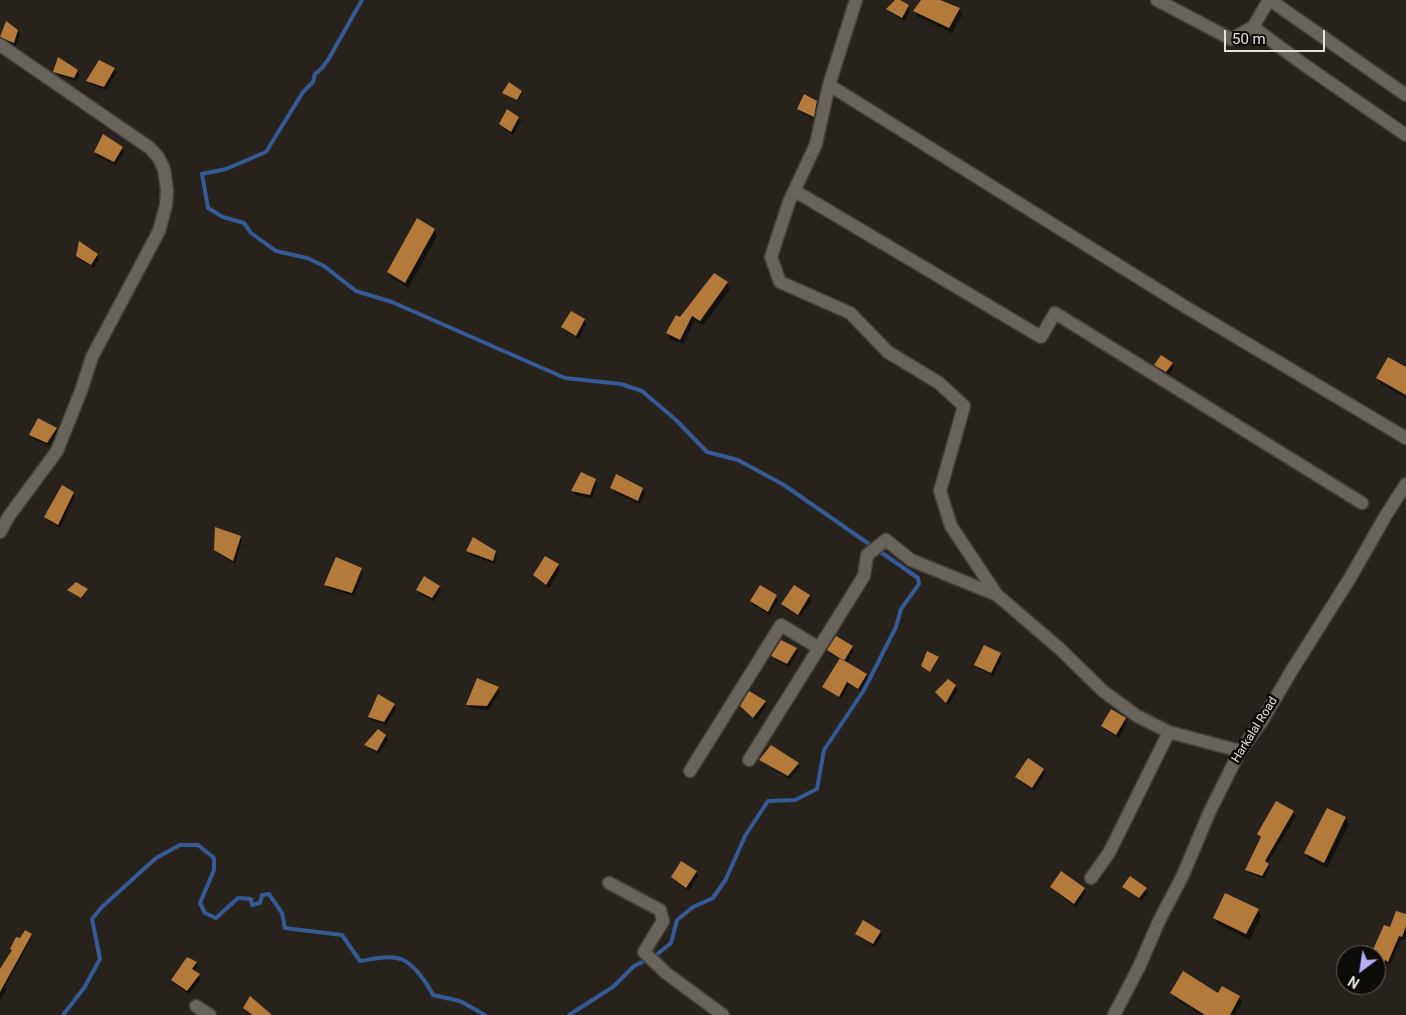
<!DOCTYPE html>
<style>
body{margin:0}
#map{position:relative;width:1406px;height:1015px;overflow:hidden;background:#27221b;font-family:Roboto,sans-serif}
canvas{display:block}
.north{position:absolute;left:1336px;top:945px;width:50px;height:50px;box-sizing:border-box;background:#0e0c09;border:1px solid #64625e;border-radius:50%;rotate:211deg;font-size:14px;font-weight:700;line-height:20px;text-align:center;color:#e4e2dd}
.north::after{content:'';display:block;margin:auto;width:18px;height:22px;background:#b7abf8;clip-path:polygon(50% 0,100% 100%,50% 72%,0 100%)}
.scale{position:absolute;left:1224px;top:30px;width:101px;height:22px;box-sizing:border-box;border:2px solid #e4e2dd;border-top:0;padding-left:6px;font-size:15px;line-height:18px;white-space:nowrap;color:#e4e2dd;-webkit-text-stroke:4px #0e0c09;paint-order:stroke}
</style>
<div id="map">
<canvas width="1406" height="1015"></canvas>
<div class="north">N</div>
<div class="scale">50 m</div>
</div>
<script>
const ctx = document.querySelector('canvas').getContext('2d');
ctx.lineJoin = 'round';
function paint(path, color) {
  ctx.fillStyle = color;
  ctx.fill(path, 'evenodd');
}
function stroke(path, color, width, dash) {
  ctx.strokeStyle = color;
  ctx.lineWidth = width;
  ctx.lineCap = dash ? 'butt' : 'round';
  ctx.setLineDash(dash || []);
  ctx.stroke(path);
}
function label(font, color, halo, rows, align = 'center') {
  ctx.font = font + ' Roboto,sans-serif';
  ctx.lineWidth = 5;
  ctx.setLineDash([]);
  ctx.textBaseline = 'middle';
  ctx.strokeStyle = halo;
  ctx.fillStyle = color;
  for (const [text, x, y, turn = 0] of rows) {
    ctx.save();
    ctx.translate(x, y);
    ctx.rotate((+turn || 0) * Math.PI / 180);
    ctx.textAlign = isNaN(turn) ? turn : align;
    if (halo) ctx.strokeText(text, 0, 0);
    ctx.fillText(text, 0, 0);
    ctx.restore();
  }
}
paint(new Path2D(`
 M896,0L908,6L910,10L905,21L890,12L888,9Z
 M922,0H937L959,9L962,15L952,33L918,17L915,11Z
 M7,23L17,31L20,35L16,46L2,41L0,37Z
 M114,69L116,73L106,90L90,84L88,81Z
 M77,71L80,75L76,81L57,75L55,72Z
 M521,92L522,94L518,101L504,93Z
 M816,102L819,106L815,120L800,112L798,109Z
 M518,118L521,121L513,135L503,128L501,124Z
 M103,136L122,148L124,152L116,165L97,156L95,152Z
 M434,229L437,236L408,288L392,278L388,272Z
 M97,255L99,258L94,268L79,259L77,256Z
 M714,274L727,283L730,289L703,325L695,320L683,344L670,339L667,333L680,319Z
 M584,320L586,324L579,339L564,330L562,327Z
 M1172,363L1174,367L1168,375L1158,369L1156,365Z
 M1406,368V398L1381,384L1377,378Z
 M56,429L58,432L50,446L33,439L31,435Z
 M595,480L597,484L592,498L575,495L573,491Z
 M612,488L642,489L645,493L640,504L614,492Z
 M73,493L75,496L60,528L48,521L45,517Z
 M240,537L242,540L235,564L218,553L215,549Z
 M468,551L495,552L497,556L495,564L470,555Z
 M558,565L560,569L549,588L537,579L534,575Z
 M361,569L363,573L354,596L328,588L326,585Z
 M77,583L88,591L82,599L69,591Z
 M439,586L441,590L434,601L420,594L418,590Z
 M776,596L778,600L770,615L753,605L751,601Z
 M809,596L812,600L800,617L785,608L783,604Z
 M985,646L1000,654L1002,658L993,676L978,668L976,665Z
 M852,647L854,651L846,664L866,675L868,678L860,691L849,685L841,699L826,690L824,687L840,660L831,654L829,650Z
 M796,648L798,652L789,667L775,660L773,656Z
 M938,658L939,659L931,672L923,667Z
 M955,686L958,690L948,705L937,692Z
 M498,688L500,692L489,710L470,708L468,705Z
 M765,702L767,705L756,721L742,706Z
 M394,705L396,709L386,725L371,720L369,717Z
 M1125,719L1127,723L1119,738L1105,730L1103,726Z
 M385,736L388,740L379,754L368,748L366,745Z
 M761,760L798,764L800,767L790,779L763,763Z
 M1043,770L1045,773L1034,791L1019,781L1017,777Z
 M1328,809L1346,818L1349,824L1327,868L1309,859L1306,853Z
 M1293,812L1296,816L1267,864L1270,868L1264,879L1249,873L1247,869L1261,839L1258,834Z
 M696,872L698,876L689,891L675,881L673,877Z
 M1051,887L1084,889L1086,892L1076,907L1054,891Z
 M1124,887L1146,889L1148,892L1142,901L1126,891Z
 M1258,910L1261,916L1250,940L1218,924L1214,918Z
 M1406,915V935L1404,940H1401L1390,965L1387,963L1377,986L1374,985H1376V955H1372L1384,926L1391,929Z
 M880,932L882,936L875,947L858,937L856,934Z
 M31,934L32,937L5,987L7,990L0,1000V972L20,940Z
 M196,963L198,967L194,972L201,979L189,994L174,984L172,980Z
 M1171,993L1239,997L1242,1002L1235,1015H1201L1174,998Z`), '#0007');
stroke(new Path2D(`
 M362,0L328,60L322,68L315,74L313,82L303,92L266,152L226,169L202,174L208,208L223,217L244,223L251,233L276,251L307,258L324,266L356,291L392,302L565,378L621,384L642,391L676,420L707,452L738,460L784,485L918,578L919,584L901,609L896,627L864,690L824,750L817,789L795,800L768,801L745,836L726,879L713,898L693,907L677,920L671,943L655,956L634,966L613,987L569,1015
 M63,1015L84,988L100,959L92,919L102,907L156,858L180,845H198L214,858V870L200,903L205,913L216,918L238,898L251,899L252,905L260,903L262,895L269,894L282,913L285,928L342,935L360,961C373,959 389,955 401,959C414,964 427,983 433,995L460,1001L485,1015`), '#355a96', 4);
paint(new Path2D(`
 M895,0H900L909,5L902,18L886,9Z
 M921,0H940L960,8L949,28L913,11Z
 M6,21L18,30L14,43L0,37Z
 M58,57L78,70L74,78L53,72Z
 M99,60L115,68L104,87L86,81Z
 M509,82L522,91L517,100L502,93Z
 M804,94L817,101L814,117L797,109Z
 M507,109L519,117L511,132L499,124Z
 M103,134L123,147L114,162L94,152Z
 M417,218L435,229L405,283L387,272Z
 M79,241L98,254L91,265L76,256Z
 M714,273L728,282L700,321L692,316L680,340L666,333L676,315L680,317Z
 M571,311L585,319L576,336L561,327Z
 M1161,355L1173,363L1166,372L1154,365Z
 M1388,357L1406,367V395L1376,378Z
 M38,418L57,428L47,443L29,435Z
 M581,472L596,479L590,495L571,491Z
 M616,474L643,488L638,501L610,488Z
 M62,485L74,492L58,525L44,517Z
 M215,527L241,536L233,561L214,550Z
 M473,537L496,551L493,561L466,551Z
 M545,556L559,564L546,585L533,575Z
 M336,557L362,568L352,593L324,585Z
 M424,576L440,586L432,598L416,590Z
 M76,582L88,589L81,598L67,590Z
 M760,585L777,595L768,612L750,601Z
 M794,585L810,595L798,615L781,604Z
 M836,636L853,646L844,661L827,650Z
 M781,640L797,648L787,664L771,656Z
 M984,645L1001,653L991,673L974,665Z
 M927,651L939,657L930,672L921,666Z
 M840,658L867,674L858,689L847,682L839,697L822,687Z
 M477,678L499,687L487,706L466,705Z
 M948,679L956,685L946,703L935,692Z
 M749,691L766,701L753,718L740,706Z
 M378,694L395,704L384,722L368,717Z
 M1111,709L1126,718L1116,735L1101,726Z
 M378,729L386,735L377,751L364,745Z
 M771,745L799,763L788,776L759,760Z
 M1028,758L1044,769L1032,788L1015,777Z
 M1276,801L1294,811L1265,861L1269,864L1262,876L1245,870L1261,837L1257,834Z
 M1327,808L1346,817L1324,863L1304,853Z
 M681,861L697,871L686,888L671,877Z
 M1061,871L1085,888L1074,904L1050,887Z
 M1130,876L1147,888L1139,898L1122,887Z
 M1225,893L1259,909L1246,934L1213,918Z
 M1396,911L1406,914V926L1402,937L1399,936L1388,962L1385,960L1376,981V955L1371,954L1384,925L1390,927Z
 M863,920L881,931L873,944L855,934Z
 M25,930L32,934L0,992V969L12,950L10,949L16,937L20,938Z
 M187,957L197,962L192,969L200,974L187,991L171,980Z
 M1183,971L1218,993L1222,986L1240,996L1230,1015H1205L1170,993Z
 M250,996L272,1015H253L243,1008Z`), '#b47a3b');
const street = new Path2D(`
 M856,0L829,85L816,144L789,202L771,257L780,282L850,313L888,352L939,383L964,406L940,491L951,526L997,595L1060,649L1103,691L1137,716L1169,732L1240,751
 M1157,0L1231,39L1253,27L1269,0
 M1270,0L1406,95
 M1253,27L1303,64L1406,135
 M0,45L150,148L158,157L164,169L167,190L166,205L159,231L92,357L81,391L57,451L9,516L0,532
 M829,85L1184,306L1406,438
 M795,191L1041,337L1055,313L1362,503
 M749,760L864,576L867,555L886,540L911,560L997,595
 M690,771L781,625L819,648
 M1091,878L1109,853L1169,732
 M609,883L660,910L663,921L644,952L666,973L723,1015
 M196,1006L210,1015
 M1114,1015L1139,967L1159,921L1183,875L1209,813L1240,751L1262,721L1292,670L1350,578L1386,515L1406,484`);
stroke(street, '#433f3a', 15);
stroke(street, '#68635b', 12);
label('12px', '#e4e2dd', '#0e0c09', [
 ["Harkalal Road",1255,730,-58]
]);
</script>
